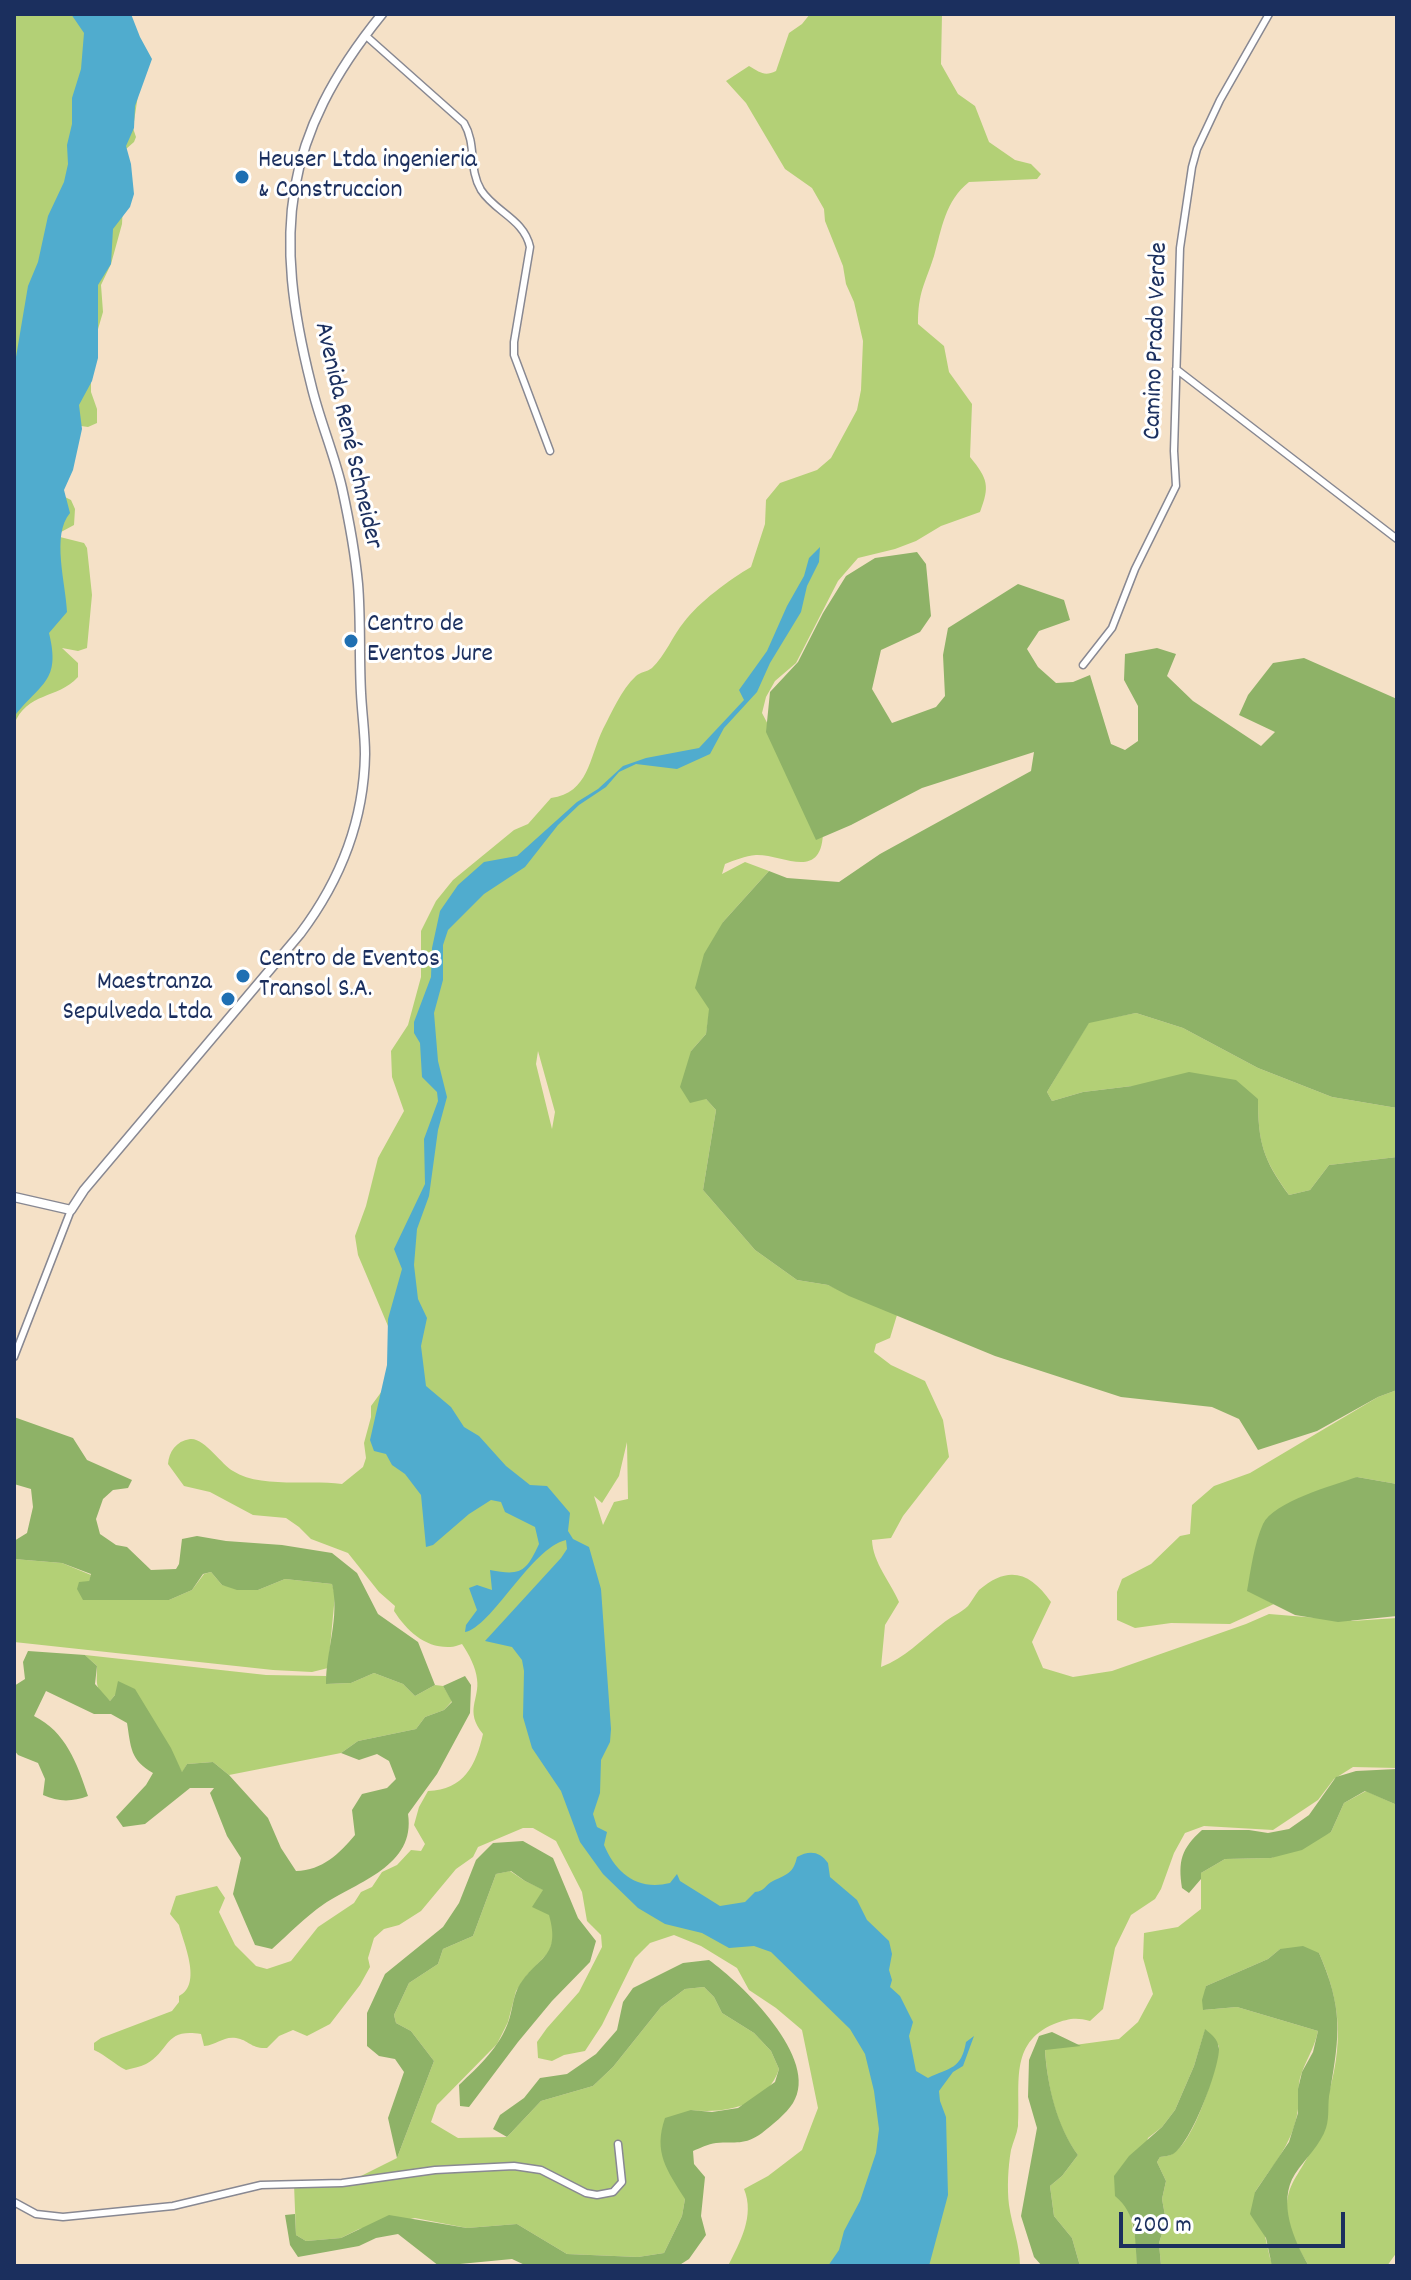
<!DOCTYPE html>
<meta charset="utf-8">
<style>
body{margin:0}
#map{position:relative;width:1411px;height:2280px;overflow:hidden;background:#f5e1c7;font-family:Dekko,sans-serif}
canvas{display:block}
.frame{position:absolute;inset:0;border:16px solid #1b2f5e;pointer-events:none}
.scale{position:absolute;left:1119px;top:2212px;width:226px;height:36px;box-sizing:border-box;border:4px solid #1b2f5e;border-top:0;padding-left:10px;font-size:24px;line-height:28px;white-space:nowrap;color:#1b2f5e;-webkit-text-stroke:6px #fff;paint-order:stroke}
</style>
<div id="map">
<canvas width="1411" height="2280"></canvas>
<div class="frame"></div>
<div class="scale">200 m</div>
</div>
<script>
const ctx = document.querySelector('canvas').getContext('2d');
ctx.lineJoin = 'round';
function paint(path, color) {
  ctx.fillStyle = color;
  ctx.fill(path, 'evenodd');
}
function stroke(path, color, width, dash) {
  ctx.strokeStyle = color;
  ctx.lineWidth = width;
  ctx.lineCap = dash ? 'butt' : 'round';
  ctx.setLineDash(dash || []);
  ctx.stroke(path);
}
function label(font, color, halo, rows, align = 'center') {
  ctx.font = font + ' Dekko,sans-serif';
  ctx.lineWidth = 6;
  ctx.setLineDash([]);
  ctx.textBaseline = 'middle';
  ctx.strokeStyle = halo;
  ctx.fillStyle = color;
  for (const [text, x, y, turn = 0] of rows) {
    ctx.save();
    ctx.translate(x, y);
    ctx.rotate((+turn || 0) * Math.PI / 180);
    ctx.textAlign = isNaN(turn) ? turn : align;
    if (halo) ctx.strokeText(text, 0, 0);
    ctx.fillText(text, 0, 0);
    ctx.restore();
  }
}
paint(new Path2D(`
 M14,14H125L138,95L133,128L136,137L134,142L126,149L122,224L111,264L101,285L103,312L96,336L91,365V392L97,409V423L88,427L74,425L61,495L71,500L75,509L74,525L61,532L60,537L84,543L87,548L92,595L87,648L78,651L62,648L78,663V677C57,700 27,691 14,725Z
 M810,14H942L941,64L958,94L975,106L989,142L1015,160L1031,164L1041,174L1037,179L969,182C945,201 942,228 934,256C925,284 918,292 918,324L944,346L949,372L972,404L970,457C988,479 990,486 980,512L941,526L916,541L895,549L858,558L838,581L796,663L775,681L766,697L762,713L823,830C823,883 783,854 756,855C745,856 735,860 725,864L722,874L745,862L769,871L723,922L706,1034L691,1051L706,1099L716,1110L703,1190L755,1250L797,1280L828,1285L897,1315L890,1338L876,1344L874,1352L891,1365L925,1381L943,1420L949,1457L903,1516L891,1538L872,1540C873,1563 890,1581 899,1602L885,1625L881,1667C905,1658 921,1640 942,1624C950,1617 961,1613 968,1606C972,1601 975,1595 979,1590C1009,1564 1031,1573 1051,1602L1032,1642L1043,1668L1073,1677L1112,1671L1246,1624L1269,1614L1318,1618L1343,1615L1352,1621L1397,1618V1768L1353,1767L1334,1779L1318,1800L1273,1830L1204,1826L1185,1833L1174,1853L1161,1889L1155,1899L1131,1915L1115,1948L1103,2009L1090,2021C1075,2017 1068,2019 1054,2024C1008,2043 1021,2086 1018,2126C1017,2134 1013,2142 1011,2150C1008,2167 1007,2188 1009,2205C1012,2226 1020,2245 1020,2266H728C740,2242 755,2216 744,2189L768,2176L802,2150L818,2108L802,2030L776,2008L749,1990L737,1968L701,1946L674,1935L650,1943L635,1958L602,2025L585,2051L564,2055L552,2061L538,2058L537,2042L547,2028L579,1992L602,1947L601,1935L587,1921L582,1892L556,1841L533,1828H523L478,1847L473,1857L456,1869L421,1911L399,1925L384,1929L374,1938L368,1958L370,1967L360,1985L330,2024L307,2036L293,2030L279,2036L267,2048C251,2049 249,2040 236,2038C223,2036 217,2045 204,2046L201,2034C164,2028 171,2050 146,2064C140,2067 132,2068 126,2070C114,2064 107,2056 94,2050V2043L101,2038L172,2011L179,2002V1996C203,1984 183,1942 179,1925L170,1914L176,1896L217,1886L225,1898L219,1912L235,1945L256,1966L267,1969L291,1961L318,1927L354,1903L361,1892L372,1887L382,1872L397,1865L411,1850L421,1851L425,1844L414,1825L419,1807L428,1791C464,1790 476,1765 483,1734C464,1711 480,1699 477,1679C476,1668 469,1654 462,1644C458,1645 454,1647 450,1647C425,1648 407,1631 394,1611L395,1606L379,1592L348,1553L311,1539L299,1527L286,1518L253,1515L210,1492L184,1486L168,1464C169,1452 176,1441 190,1439C204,1437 222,1465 233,1471C261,1489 309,1479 342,1484L363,1467L366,1458L364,1443L371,1417V1406L382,1391L388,1368V1326L358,1255L355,1236L366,1206L378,1158L404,1111L392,1077L391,1051L408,1025L421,977V931L436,901L453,880L514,830L528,824L551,798C589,793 589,758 603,729C612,712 621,690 636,676C640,672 647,672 652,668C665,656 673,635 684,622C698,603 730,579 751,567L765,524L766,500L780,483L817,470L831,458L857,410L861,390L863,341L854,302L846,284L843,266L825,221L824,209L812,188L785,169L746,103L726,81L749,66C760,72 764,77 776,71L789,33L802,24ZM538,1051L555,1112L552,1129L536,1064ZM627,1442L628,1499L614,1502L603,1525L594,1496L602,1503L619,1476Z
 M1136,1013L1183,1028L1258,1068L1332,1097L1397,1108V1157L1329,1165L1310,1190L1289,1195C1263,1159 1258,1143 1258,1099L1132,1086L1083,1092L1052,1101L1047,1092L1089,1022Z
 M1397,1390V1484L1357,1477L1248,1590L1274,1604L1230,1624L1171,1623L1135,1628L1117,1620V1592L1122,1579L1151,1564L1180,1536L1190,1534L1192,1505L1214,1486L1250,1473L1378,1397Z
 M14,1559L62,1563L91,1575L83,1600H169L192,1590L204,1574L211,1572L222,1585L258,1590L285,1579L332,1584L335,1595L328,1668L312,1672L273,1670L14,1642Z
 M85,1655L266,1675L326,1676V1684L351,1683L374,1673L403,1684L415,1696L435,1685L443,1686L452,1701L444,1710L425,1717L416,1729L358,1741L341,1753L229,1775L213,1762L187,1764L182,1773C163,1731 150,1723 115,1695L110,1701C94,1689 97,1684 97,1666Z
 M1366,1791L1397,1805V2252L1387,2266H1309C1299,2250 1288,2229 1287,2210C1286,2184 1300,2174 1309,2154C1315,2141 1318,2127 1323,2113C1342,2054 1345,2011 1319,1953L1280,1949L1268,1959L1206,1986L1203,2010L1237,2007L1318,2031C1314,2050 1305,2061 1300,2078C1297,2090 1300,2103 1297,2115C1291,2146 1272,2166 1255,2192L1270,2258L1274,2266H1161L1159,2243L1166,2221L1162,2199L1166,2181L1157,2162L1160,2157C1164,2156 1169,2156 1172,2154C1195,2142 1216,2070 1219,2046L1205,2030L1194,2066L1175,2110L1162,2127L1148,2138L1128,2207L1136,2241L1137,2266H1080L1072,2238L1054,2216L1050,2186L1062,2176L1078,2155C1056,2127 1047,2084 1045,2049L1119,2039L1138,2022L1153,1994L1143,1958L1144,1933L1178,1927L1201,1909V1873L1225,1859L1271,1858L1331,1832L1344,1803Z
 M510,1871L525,1881L544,1890L555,1934L549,1952L527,1975L516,1991L508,2022L497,2044L437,2105L431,2122L458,2138L507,2137L541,2101L593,2086L613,2067L661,2007L685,1989L704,1987L714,1997L722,2013L754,2033L771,2051L779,2069C767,2106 725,2114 691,2110L685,2199L682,2216L664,2253L638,2257L567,2254L517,2224L467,2228L415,2218L359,2229L341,2238L306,2241L296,2235L294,2184L355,2179L397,2158L434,2061L411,2031L396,2023L394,2015L409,1983L438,1964L443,1949L473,1936L496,1874Z`), '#b3d076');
paint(new Path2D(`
 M917,552L926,564L931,616L920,632L881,650L872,689L892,723L936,707L945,696L943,655L948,628L1018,584L1064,600L1070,620L1039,631L1027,649L1038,667L1056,683L1073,682L1090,675L1111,744L1125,750L1138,741V706L1124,680L1125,654L1157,648L1176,654L1167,676L1193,701L1261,746L1275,732L1239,715L1248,695L1273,663L1304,658L1397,699V1108L1332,1097L1258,1068L1183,1028L1136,1013L1089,1023L1047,1092L1052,1101L1083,1092L1132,1086L1189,1072L1236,1080L1258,1099C1258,1142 1263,1160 1289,1195L1310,1190L1329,1165L1397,1157V1390L1378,1397L1317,1431L1258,1450L1239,1419L1212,1407L1121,1397L995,1356L849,1296L828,1285L797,1280L755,1250L703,1190L716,1110L706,1099L690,1103L680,1087L691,1051L706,1034L709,1009L695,988L704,954L723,922L769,871L787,878L839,882L880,854L1031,771L1034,752L922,788L851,825L816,840L766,732L770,692L798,662L823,613L846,576L875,558Z
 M14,1417L73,1438L87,1460L132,1480L128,1488L113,1490L103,1499L96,1519L100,1534L116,1545L127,1547L151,1570L176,1569L179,1564L182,1539L197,1536L226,1541L282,1545L332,1553L357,1573L378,1614L418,1642L435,1685L415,1696L403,1684L374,1673L351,1683L326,1684C326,1651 340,1617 332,1584L285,1579L258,1590H237L222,1585L211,1572L203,1574L192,1590L169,1600H83L77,1589L79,1582L89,1581L91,1574L62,1563L14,1559V1541L27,1533L33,1507L31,1489L14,1484Z
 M1357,1477L1397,1484V1616L1338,1622L1295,1615L1247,1591C1251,1569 1254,1544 1263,1524C1273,1502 1334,1485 1357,1477Z
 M28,1651L85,1655L97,1666L95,1684L110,1701L115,1695L118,1681L135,1689L171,1748L182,1772L187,1764L213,1762L229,1775L268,1818L281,1848L296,1871C323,1870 339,1854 355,1835L352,1810L362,1794L387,1788L396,1779L389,1761L377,1754L359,1760L341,1753L358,1741L416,1729L425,1717L444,1710L452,1702L443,1686L465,1676L471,1685L470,1713L437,1774L408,1814C416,1866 357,1882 324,1904C305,1917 289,1934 272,1949L255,1945L233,1894L241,1858L227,1836L210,1793L214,1788H190L145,1824L123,1827L116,1817L146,1785L153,1773C130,1760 131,1747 127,1723L111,1714H94L46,1691L34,1716C66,1732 77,1763 88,1796C72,1802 58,1802 43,1795L45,1779L38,1763L18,1755L14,1750V1686L25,1679L23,1662Z
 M1397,1769V1805L1365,1791L1344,1803L1331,1832L1302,1850L1271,1858L1225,1859L1201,1873V1879L1189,1893L1182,1888C1178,1861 1181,1849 1202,1830H1249L1268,1833L1289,1829L1309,1815L1336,1777L1356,1771Z
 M523,1841L553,1858L578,1918L596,1941L590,1962L552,2001L518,2042L469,2107L460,2106L459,2085C479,2066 500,2047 509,2020C512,2011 513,1999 517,1990C534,1956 562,1961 549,1915L532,1907L543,1890L525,1881L511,1871L496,1874L473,1936L443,1949L438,1964L409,1983L394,2015L396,2023L411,2031L434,2061L397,2158L388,2118L404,2072L395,2059L379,2056L367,2046V2013L385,1974L443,1927L459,1903L476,1860L493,1843Z
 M1303,1946L1319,1953C1343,2008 1340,2034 1330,2091C1327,2103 1330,2116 1326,2128C1321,2144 1305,2159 1295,2174C1277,2202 1294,2241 1309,2266H1272L1266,2238L1250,2214L1255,2192L1289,2142L1298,2113V2089L1302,2072L1313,2052L1318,2031L1237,2007L1203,2010L1202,2000L1206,1986L1268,1959L1280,1949Z
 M709,1960C741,1983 821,2059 793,2103C787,2113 771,2126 762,2133C744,2146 736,2141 716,2143C708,2144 700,2148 693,2151L694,2164L705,2177L701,2216L706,2235L689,2259L678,2266H527L512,2259L439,2266L398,2234L376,2238L359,2246L298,2257L290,2245L285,2215L295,2214L296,2235L306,2241L341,2238L389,2215L467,2228L517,2224L567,2254L638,2257L664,2253L682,2216L685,2199C667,2170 653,2153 665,2118L691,2110L712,2112L738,2108L775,2082L779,2069L771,2051L754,2033L722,2013L714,1997L704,1987L685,1989L661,2007L613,2067L593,2086L541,2101L507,2137L493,2129L500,2115L524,2098L540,2078L567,2074L596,2054L617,2030L623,2002L633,1988L683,1963Z
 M1205,2029C1212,2035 1218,2039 1219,2049C1219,2069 1191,2144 1173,2154C1169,2156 1165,2156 1160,2157L1157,2162L1166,2181L1162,2199L1166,2221L1159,2243L1161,2266H1137C1135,2239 1137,2214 1115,2196L1114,2176L1129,2156L1162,2127L1175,2110L1194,2066Z
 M1052,2032L1081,2046L1045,2050C1047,2084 1057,2127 1078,2155L1062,2176L1050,2186L1054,2216L1072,2238L1080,2266H1042L1034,2257L1021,2216L1037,2128L1028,2097L1029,2060L1039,2036Z`), '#8eb267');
paint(new Path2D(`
 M71,14H131L140,37L152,59L135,106L134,128L126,146L131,164L134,194L130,207L113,229L111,264L98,285V358L92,381L79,405L82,429L73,470L64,490L70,513C51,535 66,584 67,612L49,633C61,682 41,682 14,717V356L16,357L28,286L38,262L48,216L64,182L68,164L67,145L72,124V98L81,69L84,33Z
 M820,547L819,562L807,586L801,612L770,663L757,692L724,728L710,754L677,769L636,764L619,772L606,787L579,805L558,825L525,867L484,894L448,930L443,945V980L434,1013L438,1061L447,1097L438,1130L429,1196L417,1229L414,1265L418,1299L427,1318L421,1346L426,1386L451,1407L464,1427L479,1436L506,1466L530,1485L547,1486L570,1513L568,1531L573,1539L589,1547L601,1589L611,1729L610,1742L601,1760L600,1793L593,1814L597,1827L607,1832L604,1845C616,1873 637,1891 670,1883L677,1874L680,1881L720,1906L745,1902L755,1892C765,1891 765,1885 773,1881C787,1874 793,1874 797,1857C809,1850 820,1851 828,1863L830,1877L857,1900L867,1920L889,1941L892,1954L889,1970L892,1980L890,1987L900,1996L913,2022L909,2036L916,2071L928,2078C950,2067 961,2070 966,2042L974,2036L963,2066L953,2072L939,2091L940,2101L946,2117L948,2195L929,2266H828L839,2250L844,2231L860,2201L876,2153L879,2129L874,2091L865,2054L850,2029L771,1952L754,1946L729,1948L702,1933L665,1924L638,1908L603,1874L580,1842L561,1791L532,1748L523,1717L524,1671L522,1660L512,1647L485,1641L561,1558L567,1549L566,1540C531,1548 491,1628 465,1632L466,1625L477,1610L469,1588L477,1585L492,1590L490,1570C521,1576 526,1572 539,1544L535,1527L505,1512L501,1502L491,1500L469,1514L433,1545L426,1547L421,1495L405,1474L392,1465L386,1454L374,1451L370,1440L387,1365L388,1319L402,1269L394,1249L425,1184L424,1139L438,1101L437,1092L422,1077L420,1043L414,1033V1022L431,977L432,948L440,911L458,885L484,862L517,856L577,802L598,789L623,766L646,758L699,748L744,700L739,690L767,651L787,606L804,576L809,558Z`), '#50acce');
const minor = new Path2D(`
 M365,35L464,123C477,145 468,168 481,190C495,212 524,219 530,247L514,342V355L550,451
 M1176,369L1397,539
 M1083,665L1112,628L1135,569L1176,486L1174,451L1180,248L1192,167L1197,149L1220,100L1269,14
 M14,1357L71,1210
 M14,2202L36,2214L63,2217L173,2206L261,2185L342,2183L435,2170L514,2166L541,2170L586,2193L597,2195L613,2192L622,2182L618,2144`);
const tertiary = new Path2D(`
 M14,1197L71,1210L84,1190L300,934C340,881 364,820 365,754C365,734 362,714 361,693C359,657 361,621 358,584C355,552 349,520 342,488C334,453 319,419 311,384C273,233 282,137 382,14`);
stroke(minor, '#888892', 9);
stroke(tertiary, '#888892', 11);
stroke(minor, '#fff', 6);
stroke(tertiary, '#fff', 8);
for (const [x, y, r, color] of [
 [242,177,8,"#1f6fb2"],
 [351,641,8,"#1f6fb2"],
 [243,976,8,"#1f6fb2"],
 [228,999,8,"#1f6fb2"]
]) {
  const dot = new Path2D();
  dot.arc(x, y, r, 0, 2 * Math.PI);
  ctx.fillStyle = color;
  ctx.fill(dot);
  stroke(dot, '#fff', 3);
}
label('26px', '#1b2f5e', '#fff', [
 ["Heuser Ltda ingenieria",258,162],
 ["& Construccion",258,192],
 ["Centro de",367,626],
 ["Eventos Jure",367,656],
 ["Centro de Eventos",259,961],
 ["Transol S.A.",259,991],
 ["Maestranza",212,984,"right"],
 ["Sepulveda Ltda",212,1014,"right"]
], 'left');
label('26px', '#1b2f5e', '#fff', [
 ["Camino Prado Verde",1158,341,-88],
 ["Avenida René Schneider",346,436,77]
]);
</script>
